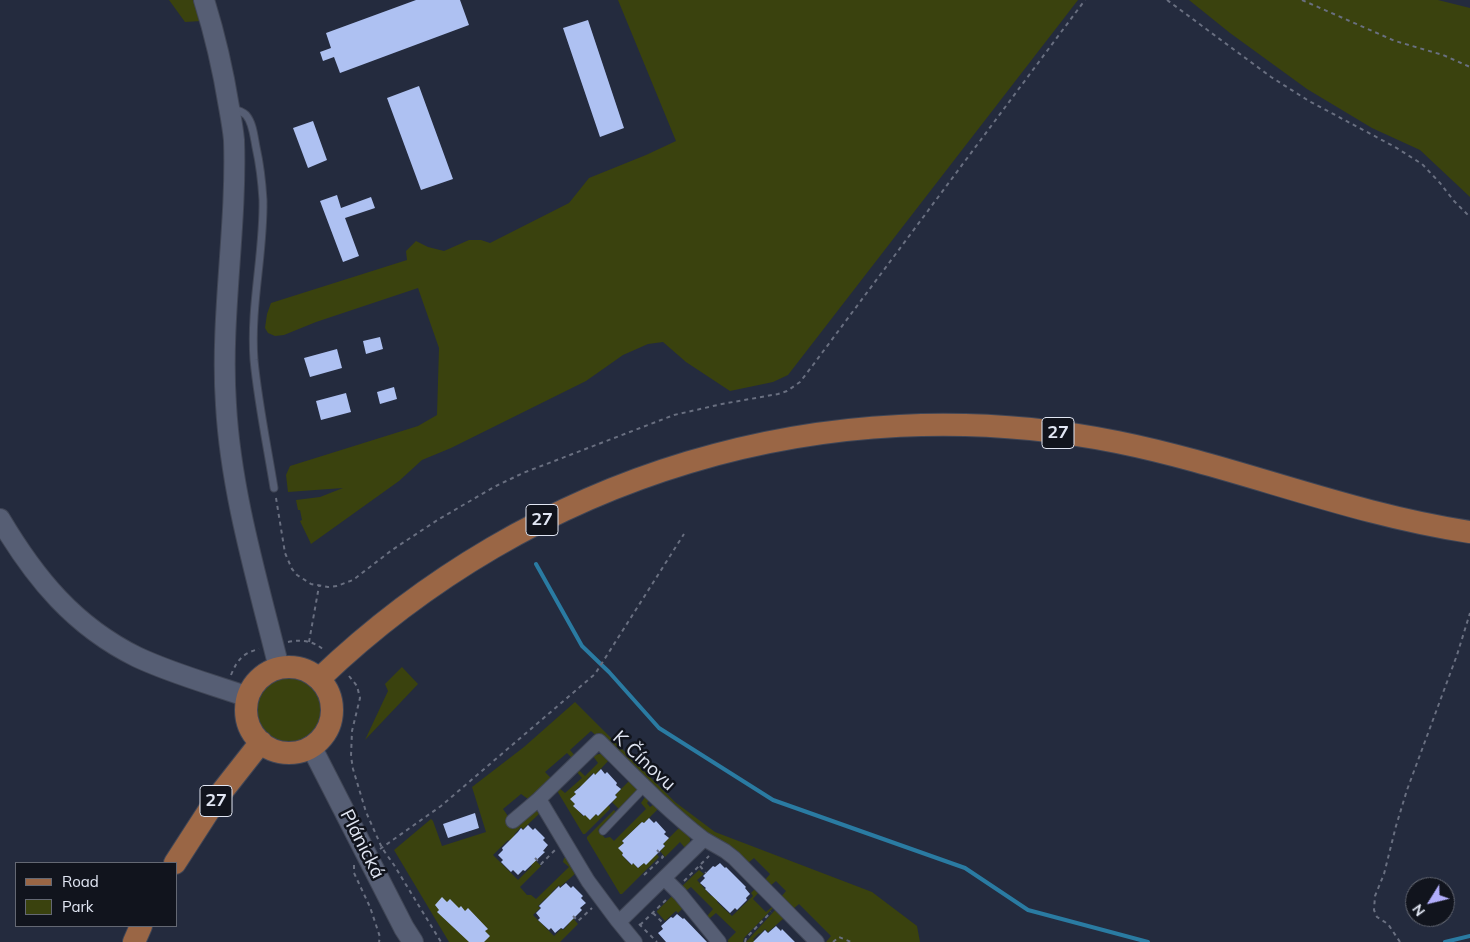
<!DOCTYPE html>
<meta charset="utf-8">
<style>
body{margin:0}
#map{position:relative;width:1470px;height:942px;overflow:hidden;background:#242b3e;font-family:Mulish,sans-serif}
canvas{display:block}
.legend{position:absolute;left:15px;top:862px;width:162px;height:65px;box-sizing:border-box;background:#11141d;border:1px solid #646873;margin:0;padding:6px 9px;list-style:none;font-size:15px;color:#e1e6f3}
.legend li{display:flex;align-items:center;gap:10px;height:25px}
.legend b{width:25px;border:1px solid #646873}
.north{position:absolute;left:1405px;top:877px;width:50px;height:50px;box-sizing:border-box;background:#11141d;border:1px solid #646873;border-radius:50%;rotate:234deg;font-size:14px;font-weight:700;line-height:20px;text-align:center;color:#e1e6f3}
.north::after{content:'';display:block;margin:auto;width:18px;height:22px;background:#b1adfa;clip-path:polygon(50% 0,100% 100%,50% 72%,0 100%)}
</style>
<div id="map">
<canvas width="1470" height="942"></canvas>
<ul class="legend">
<li><b style="height:6px;background:#9a6645"></b>Road</li>
<li><b style="height:14px;background:#3a420e"></b>Park</li>
</ul>
<div class="north">N</div>
</div>
<script>
const ctx = document.querySelector('canvas').getContext('2d');
ctx.lineJoin = 'round';
function paint(path, color) {
  ctx.fillStyle = color;
  ctx.fill(path, 'evenodd');
}
function stroke(path, color, width, dash) {
  ctx.strokeStyle = color;
  ctx.lineWidth = width;
  ctx.lineCap = dash ? 'butt' : 'round';
  ctx.setLineDash(dash || []);
  ctx.stroke(path);
}
function label(font, color, halo, rows, align = 'center') {
  ctx.font = font + ' Mulish,sans-serif';
  ctx.lineWidth = 5;
  ctx.setLineDash([]);
  ctx.textBaseline = 'middle';
  ctx.strokeStyle = halo;
  ctx.fillStyle = color;
  for (const [text, x, y, turn = 0] of rows) {
    ctx.save();
    ctx.translate(x, y);
    ctx.rotate((+turn || 0) * Math.PI / 180);
    ctx.textAlign = isNaN(turn) ? turn : align;
    if (halo) ctx.strokeText(text, 0, 0);
    ctx.fillText(text, 0, 0);
    ctx.restore();
  }
}
paint(new Path2D(`
 M169,0H197L201,21L185,22Z
 M618,0H1078L788,375L773,382L730,391L686,362L663,342L648,344L623,355L586,381L451,448L422,460L399,481L311,544L300,521L302,520L300,510H298L296,500L320,497L343,488L288,492L286,475L290,466L418,426L437,415L439,348L418,288L316,322L284,335L275,336L268,333L265,328L267,314L271,303L407,260L406,251L416,241L428,247L444,251L469,240H481L490,243L569,203L589,178L646,155L676,141Z
 M1189,0H1438L1470,8V197L1420,150L1372,128L1307,89L1230,33Z
 M402,667L418,684L365,740L388,691L385,684Z
 M256 710a33 33 0 1 1 66 0a33 33 0 1 1-66 0Z
 M575,702L675,802L715,832L872,892L917,926L920,942H826L831,936L799,904L793,909L780,898L786,891L776,881L770,886L764,881L770,874L754,858L748,863L687,819L591,731L570,750L576,757L573,759L567,753L545,772L551,778L550,779L528,799L521,794L503,809L508,816L507,818L536,809L539,814L523,829L521,827L514,835L517,839L512,843L508,840L493,855L518,880L532,866L530,864L535,860L541,866L520,887L527,895H531L536,899L569,867L563,862L564,858L566,857L576,873L560,887L559,885L551,893L554,896L549,901L546,898L538,906L540,908L533,915L554,936L561,929L563,930L569,924L568,922L572,917L578,924L560,942H449L394,850L431,819L433,821L442,846L486,832L472,787L524,747Z
 M599,754H602L609,760L595,775L593,773L587,779L590,783L584,789L580,786L574,792L576,794L571,799L575,804L574,806L583,816C587,814 594,813 598,816L606,803L610,807V809L585,834H583L556,789L559,788L565,793L582,778L576,771L578,769L585,776L598,763L593,756Z
 M629,781L638,788L637,790L619,809L612,802L617,797L615,795Z
 M645,797L650,799L647,803L650,807L654,804L658,807V809L644,823L642,822L622,841L624,843L619,848L623,853L622,855L631,865L633,863L638,868L644,863L646,864L655,852L659,857L622,894H620L587,839V837L614,810L616,812L598,830L605,838L610,837L614,841L646,809L641,803Z
 M680,827C687,833 696,840 685,848L680,842L665,857L660,851L665,846L663,844Z
 M699,870L704,874L697,880L711,896L714,894L719,899L717,902L732,916L753,896L751,893L755,889L759,892L753,899L766,912L773,906L774,907L744,938L743,942H728V940L736,932L716,913L710,918L708,917V915L713,909L691,887L684,892L680,888Z
 M674,894L683,908L678,913L676,911L665,921L657,912V911Z
 M776,909L783,917V919L768,932L765,929L760,934L759,933L753,939L756,942H746Z`), '#3a420e');
stroke(new Path2D(`
 M536,564L582,646L609,672L659,728L773,800L965,868L1028,910L1148,942
 M1445,942L1470,936`), '#2a7ba2', 4);
paint(new Path2D(`
 M416,0H460L469,25L340,73L334,57L323,61L320,52L331,48L326,33Z
 M588,20L624,128L600,137L563,28Z
 M419,86L453,179L421,190L387,98Z
 M313,121L327,160L308,168L293,128Z
 M337,195L341,208L371,197L375,208L345,218L359,256L343,262L320,201Z
 M380,337L383,349L366,354L363,341Z
 M337,349L342,368L310,377L304,358Z
 M394,387L397,399L380,404L377,392Z
 M346,393L351,412L321,420L316,401Z
 M601,769L605,774L607,772L617,783L616,785L621,789L615,795L617,797L598,816L596,814L590,820L585,815L584,816L573,806L575,804L570,799L576,794L574,792L579,788L594,773L595,775Z
 M475,813L479,828L448,838L443,824Z
 M649,818L654,823L656,821L666,832L664,834L669,838L663,844L665,846L646,865L644,863L638,868L633,863L632,865L622,855L623,853L618,848L624,843L622,841L642,822L644,823Z
 M528,825L533,830L535,828L545,838L543,840L548,845L543,851L545,852L525,871L523,870L518,875L513,870L511,872L501,862L503,860L498,855L503,850L502,848L518,832L521,828L523,830Z
 M720,863L725,868L726,867L746,887L745,888L750,894L746,898L747,900L737,910L735,908L730,913L705,889L706,888L700,883L705,878L703,876L713,866L715,867Z
 M566,883L571,888L573,886L583,896L581,898L586,903L580,908L582,910L563,929L561,928L555,933L551,928L549,930L538,920L540,918L536,913L541,908L539,906L559,886L560,888Z
 M442,897L447,902L450,899L459,908L461,906L465,911L468,908L488,929L485,931L490,936L484,942H469L437,912L439,910L435,905Z
 M677,914L683,919L684,918L707,942H666L658,933L663,929L661,926L671,917L673,918Z
 M776,926L781,931L782,929L795,942H753L765,930L768,933Z`), '#aec1f2');
const lane = new Path2D(`
 M232,109C237,110 242,111 246,115C253,123 254,137 256,147C260,165 262,183 263,200C264,254 250,305 254,360C258,402 267,445 274,488
 M603,831L645,787`);
const street = new Path2D(`
 M539,799L599,741C633,775 666,810 704,839
 M513,821L539,799L588,881L617,920L635,942
 M664,878L680,894L719,942
 M619,922L704,839L725,851L734,858L817,942`);
const secondary = new Path2D(`
 M204,0C215,35 223,70 229,107C231,118 233,129 234,140C237,229 220,317 226,405C231,494 258,582 279,668
 M0,519C35,578 74,626 137,657C173,674 211,684 248,697
 M311,746L404,928L413,942`);
const primary = new Path2D(`
 M246 710a43 43 0 1 1 86 0a43 43 0 1 1-86 0Z
 M319,679C532,475 826,384 1117,442C1236,466 1349,514 1470,532
 M175,863L217,798L261,742
 M134,942L141,926`);
stroke(lane, '#404656', 9);
stroke(street, '#404656', 16);
stroke(secondary, '#404656', 22);
stroke(primary, '#404656', 24);
stroke(new Path2D(`
 M1167,0L1271,77L1309,101L1395,147L1422,164L1440,183L1454,201L1470,217
 M1302,0L1395,41L1443,55L1470,67
 M276,498L285,553L292,569L297,575L311,584L328,587L337,586L353,580L392,550L439,519L496,486L523,473L674,415L722,404L778,394L787,391L800,382L813,365L1085,0
 M288,642C302,639 314,641 325,651
 M309,642L319,586
 M231,675C237,660 243,653 259,649
 M349,676L357,686L360,698L352,731L351,756L353,769L366,812L382,848L394,865L441,942
 M380,849L441,806L595,674L684,534
 M535,858L541,864L555,850
 M354,865V873L370,907L380,937L379,942
 M700,866L706,873
 M644,875L663,857L657,850
 M684,881L709,856
 M653,913L664,924
 M573,916L578,921L592,908
 M639,924L657,942
 M640,925L667,899
 M745,942L746,938L771,912
 M833,942L839,937L851,942
 M1400,942L1388,924L1377,917L1374,910L1375,896L1384,874L1396,826L1407,790L1457,655L1470,613`), '#696f80', 2, [4, 4]);
stroke(lane, '#565e74', 7);
stroke(street, '#565e74', 14);
stroke(secondary, '#565e74', 20);
stroke(primary, '#9a6645', 22);
for (const [x, y, w] of [
 [1058,433,32],
 [542,520,32],
 [216,801,32]
]) {
  const box = new Path2D();
  box.roundRect(x - w / 2, y - 15.5, w, 31, 4);
  ctx.fillStyle = '#11141d';
  ctx.fill(box);
  stroke(box, '#e1e6f3', 1);
}
label('bold 18px', '#e1e6f3', null, [
 ["27",1058,433],
 ["27",542,520],
 ["27",216,801]
]);
label('19px', '#e1e6f3', '#11141d', [
 ["K Čínovu",644,761,43],
 ["Plánická",362,844,63]
]);
</script>
